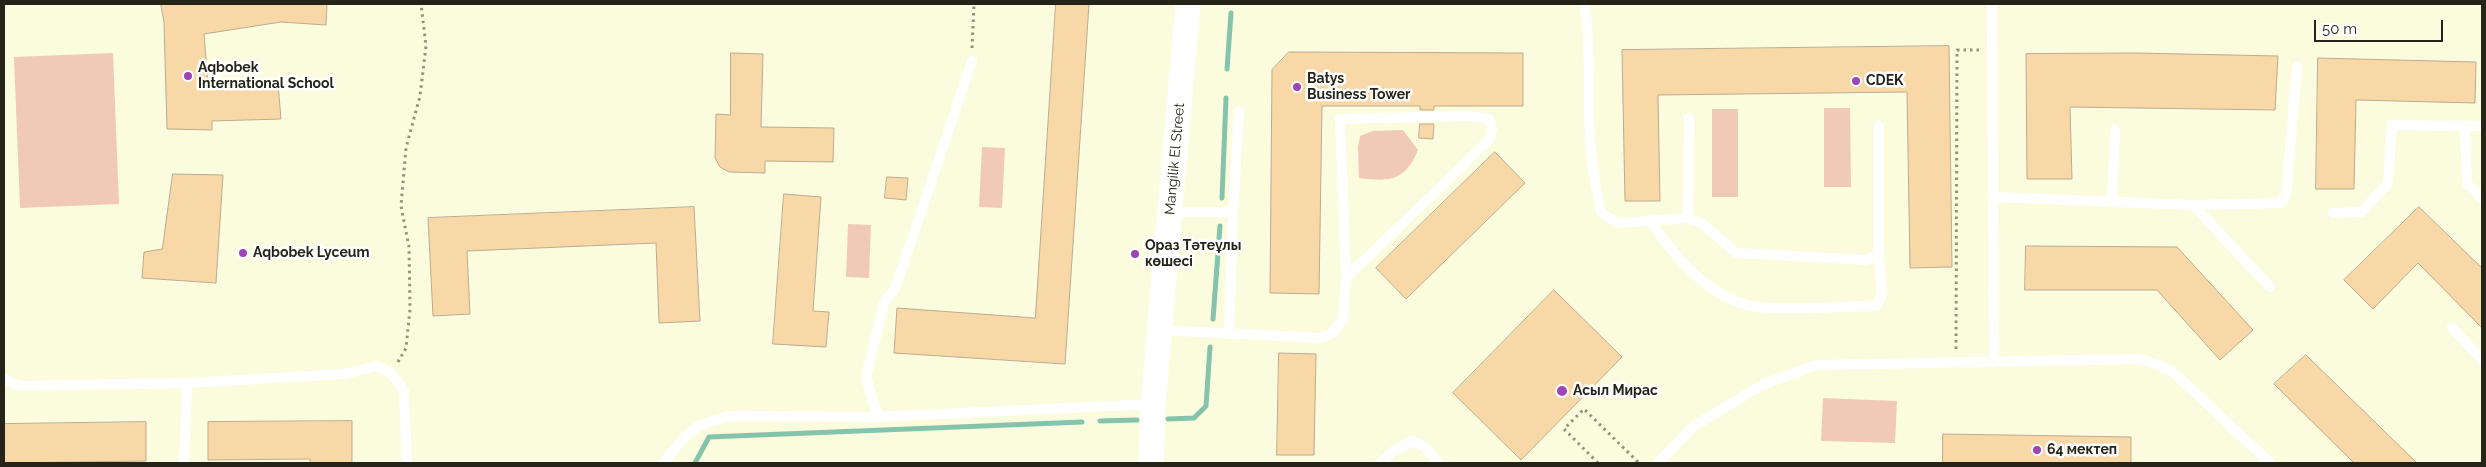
<!DOCTYPE html>
<meta charset="utf-8">
<style>
body{margin:0}
#map{position:relative;width:2486px;height:467px;overflow:hidden;background:#fbfcde;font-family:Raleway,sans-serif}
canvas{display:block}
.frame{position:absolute;inset:0;border:5px solid #242419;pointer-events:none}
.scale{position:absolute;left:2314px;top:20px;width:129px;height:22px;box-sizing:border-box;border:2px solid #242419;border-top:0;padding-left:6px;font-size:15px;line-height:18px;white-space:nowrap;color:#242419;-webkit-text-stroke:4px #fff;paint-order:stroke}
</style>
<div id="map">
<canvas width="2486" height="467"></canvas>
<div class="frame"></div>
<div class="scale">50 m</div>
</div>
<script>
const ctx = document.querySelector('canvas').getContext('2d');
ctx.lineJoin = 'round';
function paint(path, color) {
  ctx.fillStyle = color;
  ctx.fill(path, 'evenodd');
}
function stroke(path, color, width, dash) {
  ctx.strokeStyle = color;
  ctx.lineWidth = width;
  ctx.lineCap = dash ? 'butt' : 'round';
  ctx.setLineDash(dash || []);
  ctx.stroke(path);
}
function label(font, color, halo, rows, align = 'center') {
  ctx.font = font + ' Raleway,sans-serif';
  ctx.lineWidth = 5;
  ctx.setLineDash([]);
  ctx.textBaseline = 'middle';
  ctx.strokeStyle = halo;
  ctx.fillStyle = color;
  for (const [text, x, y, turn = 0] of rows) {
    ctx.save();
    ctx.translate(x, y);
    ctx.rotate((+turn || 0) * Math.PI / 180);
    ctx.textAlign = isNaN(turn) ? turn : align;
    if (halo) ctx.strokeText(text, 0, 0);
    ctx.fillText(text, 0, 0);
    ctx.restore();
  }
}
paint(new Path2D(`
 M113,53L119,204L20,208L14,57Z
 M1824,108H1850L1851,187H1824Z
 M1712,109H1738V197H1712Z
 M1403,130L1418,150C1405,181 1390,182 1359,178L1358,147L1360,136L1373,131Z
 M982,147L1005,148L1002,208L979,207Z
 M848,224L871,225L869,278L846,277Z
 M1823,398L1897,401L1895,443L1821,441Z`), '#f0cab6');
stroke(new Path2D(`
 M1227,69L1231,13
 M1222,198L1226,98
 M1213,319L1220,226
 M1168,419L1194,418L1206,406L1210,347
 M1100,421L1137,420
 M695,463L709,437L1082,422`), '#85c4ac', 5);
const building = new Path2D(`
 M161,4H327L326,25L281,22L204,34L208,85L278,84L281,119L212,121V130L167,129L164,22Z
 M1056,4H1089L1065,364L894,353L897,308L1035,318Z
 M1949,46L1952,267L1910,268L1907,92L1658,95L1660,201H1625L1622,50Z
 M1289,52L1523,53V106H1434V110H1420V106H1322L1319,294L1270,293L1272,70Z
 M731,53L763,54L761,127L834,128L833,162L765,161V173L729,172L720,167L715,158L716,114L730,115Z
 M2136,53L2278,56L2275,110L2070,107L2072,179H2027L2026,54Z
 M2318,58L2476,62L2475,103L2356,100L2354,189H2316Z
 M1420,124H1434L1433,139L1419,138Z
 M1495,152L1525,183L1406,299L1376,268Z
 M173,174L223,175L216,283L142,278L144,252L162,249Z
 M887,177L908,178L906,200L885,198Z
 M784,194L821,197L813,311L829,312L826,347L773,344Z
 M694,207L700,321L659,323L656,243L467,251L470,314L433,316L428,218Z
 M2419,207L2482,268V328L2418,263L2373,309L2344,280Z
 M2026,246L2177,247L2253,330L2220,360L2157,290H2025Z
 M1554,290L1622,357L1521,460L1453,393Z
 M1279,353L1316,354L1314,455H1277Z
 M2306,355L2417,463H2354L2274,384Z
 M352,421V463H310V459L208,460V422Z
 M146,422V461L4,463V424Z
 M1943,434L2131,437V463H1943Z`);
paint(building, '#f8d8a6');
stroke(building, '#bbab92', 1);
stroke(new Path2D(`
 M972,48L974,4
 M1956,349L1957,50H1980
 M398,362L406,348L410,309L409,247L401,206L406,148L420,96L426,46L421,4
 M1598,463L1564,429L1584,409L1639,463`), '#92937e', 3, [2.5, 4]);
stroke(new Path2D(`
 M1584,4C1591,42 1588,81 1589,120C1590,151 1594,181 1601,212L1617,223L1688,218L1703,224L1736,253L1866,260L1879,255V126
 M1992,4L1994,363
 M2482,126H2465L2467,184L2482,199
 M1994,197L2193,205L2280,203L2286,196L2297,66
 M2112,202L2115,130
 M2193,205L2270,287
 M1170,212H1233L1239,112
 M2333,213L2362,212L2388,183L2392,125L2465,126
 M1688,218L1689,118
 M1651,222C1674,256 1714,303 1758,307C1794,311 1839,306 1876,306L1882,295L1879,255
 M2452,328L2482,360
 M1160,330L1321,338L1333,333L1343,319L1346,278L1340,119L1470,116L1489,119L1492,129L1489,140L1346,278
 M1229,334L1233,212
 M4,378L18,386L187,383L345,374L377,366L392,374L404,391L407,463
 M878,417L866,377L884,303L895,289L972,61
 M184,463L187,383
 M664,463C688,431 692,424 733,416L878,417L1153,404
 M1380,463L1394,451L1413,441L1424,446L1439,463
 M1658,463L1694,426L1762,385L1816,365L2138,359L2156,364L2173,372L2270,463`), '#fff', 10);
stroke(new Path2D(`
 M1151,463L1153,404L1188,4`), '#fff', 25);
for (const [x, y, r, color] of [
 [188,76,5,"#9d46b3"],
 [1856,81,5,"#9d46b3"],
 [1297,87,5,"#9d46b3"],
 [243,253,5,"#9d46b3"],
 [1135,254,5,"#9d46b3"],
 [1562,391,6,"#9d46b3"],
 [2037,450,5,"#9d46b3"]
]) {
  const dot = new Path2D();
  dot.arc(x, y, r, 0, 2 * Math.PI);
  ctx.fillStyle = color;
  ctx.fill(dot);
  stroke(dot, '#fff', 2);
}
label('bold 14px', '#242419', '#fff', [
 ["Aqbobek",198,68],
 ["International School",198,84],
 ["Batys",1307,79],
 ["Business Tower",1307,95],
 ["CDEK",1866,81],
 ["Ораз Тәтеұлы",1145,246],
 ["көшесі",1145,262],
 ["Aqbobek Lyceum",253,253],
 ["Асыл Мирас",1573,391],
 ["64 мектеп",2047,450]
], 'left');
label('14px', '#242419', '#fff', [
 ["Mangilik El Street",1175,159,-85]
]);
</script>
